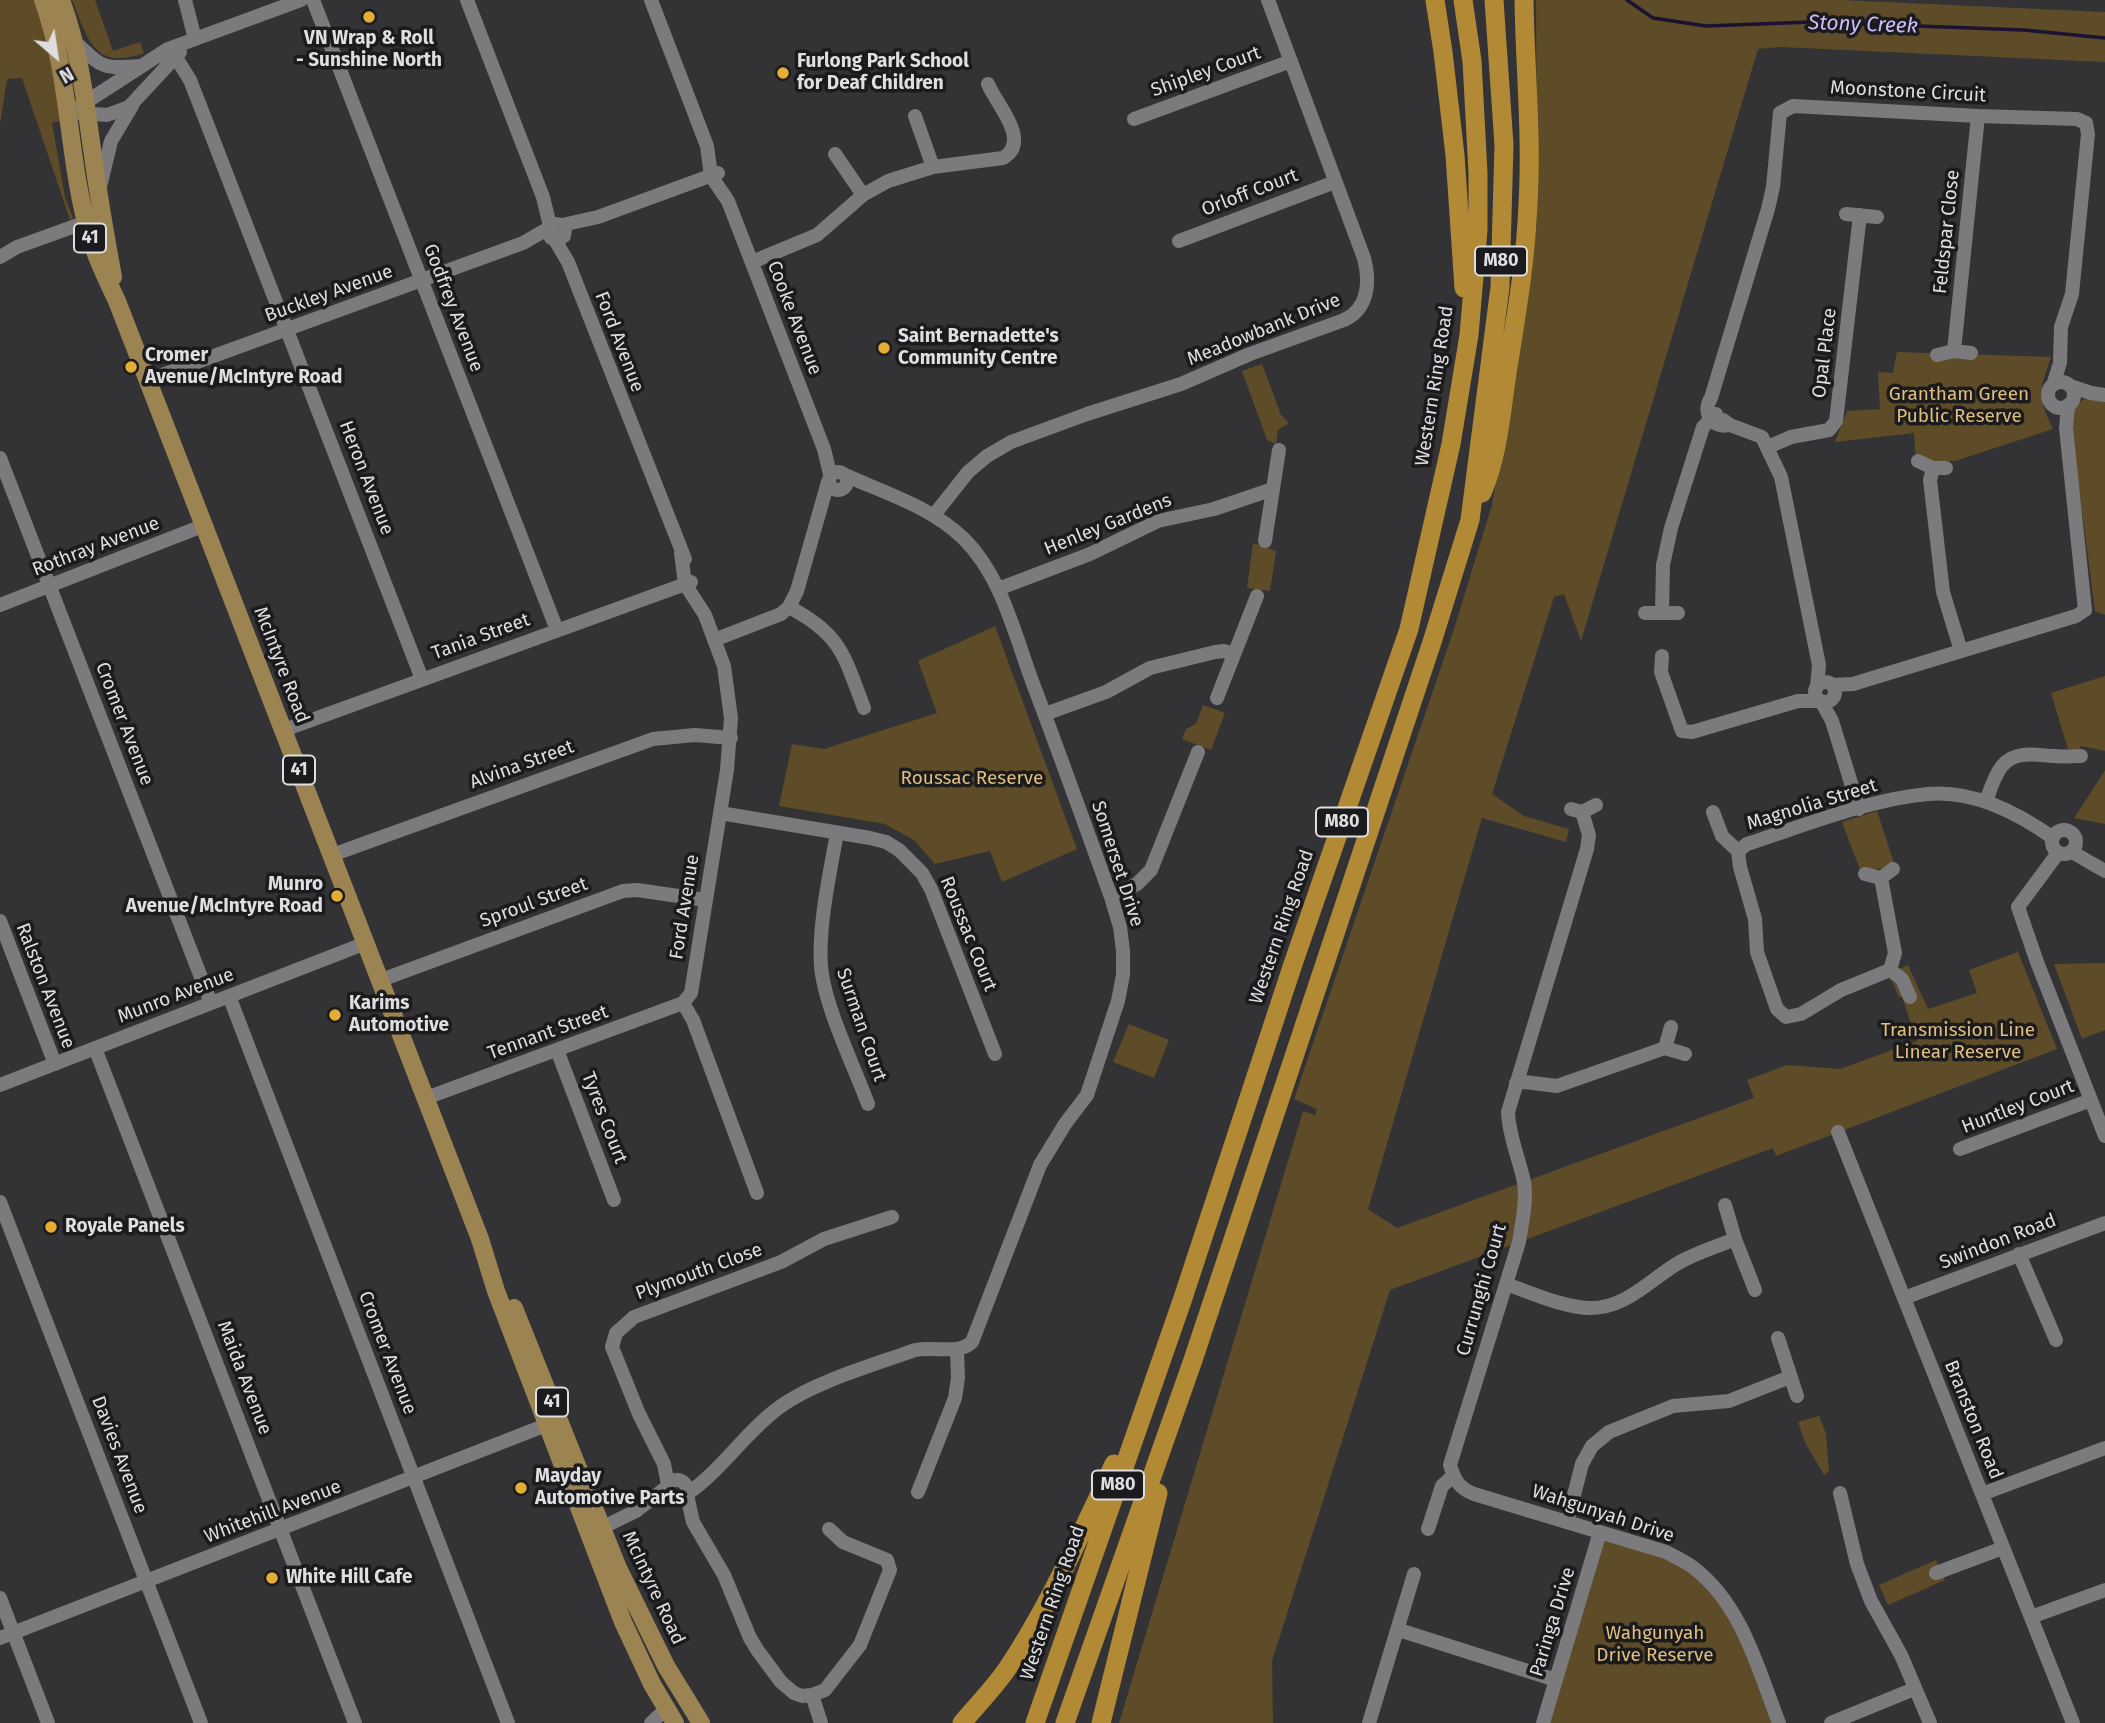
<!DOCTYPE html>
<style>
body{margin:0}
#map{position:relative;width:2105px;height:1723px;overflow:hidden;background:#333235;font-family:"Fira Sans",sans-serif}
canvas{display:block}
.north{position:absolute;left:21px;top:21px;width:70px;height:70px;-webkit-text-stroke:5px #1b1a1c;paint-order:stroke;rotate:151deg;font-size:19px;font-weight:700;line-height:28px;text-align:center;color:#dfdfe1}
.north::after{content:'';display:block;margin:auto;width:24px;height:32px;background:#dfdfe1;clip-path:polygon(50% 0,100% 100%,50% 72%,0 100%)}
</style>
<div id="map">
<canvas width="2105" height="1723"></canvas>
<div class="north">N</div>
</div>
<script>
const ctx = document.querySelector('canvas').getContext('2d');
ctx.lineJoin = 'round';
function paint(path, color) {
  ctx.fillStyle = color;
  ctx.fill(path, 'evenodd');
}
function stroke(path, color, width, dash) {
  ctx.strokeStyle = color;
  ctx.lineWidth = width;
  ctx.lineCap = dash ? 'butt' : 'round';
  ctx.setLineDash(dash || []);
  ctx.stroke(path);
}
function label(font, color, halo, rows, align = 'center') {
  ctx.font = font + ' "Fira Sans",sans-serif';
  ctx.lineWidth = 7;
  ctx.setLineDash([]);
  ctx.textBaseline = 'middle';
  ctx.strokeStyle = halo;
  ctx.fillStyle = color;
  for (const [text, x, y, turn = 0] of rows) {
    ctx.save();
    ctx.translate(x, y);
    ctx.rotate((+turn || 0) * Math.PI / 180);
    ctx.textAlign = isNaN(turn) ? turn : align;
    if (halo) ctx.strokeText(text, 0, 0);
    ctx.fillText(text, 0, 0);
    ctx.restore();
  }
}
paint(new Path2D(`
 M0,0H36L44,21L61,121L52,123L65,197L73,218L70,220L22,78L7,79L0,124Z
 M72,0H95L113,51L140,42L144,53C94,71 88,39 72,0Z
 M1536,0H1841L2105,12V62L1780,47L1758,49L1581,641L1564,594L1554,597L1492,794L1524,816L1569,829L1566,842L1482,818L1368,1209L1397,1228L1754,1098L1747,1080L1787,1065L1840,1069L1917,1041L1902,997H1899L1889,974L1908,965L1928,1009L1977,993L1969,970L2018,952L2057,1049L1776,1156L1773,1148L1390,1290L1272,1661L1273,1723H1119L1303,1111L1315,1115L1317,1109L1294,1099L1454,629L1492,505L1527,307L1537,221Z
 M1897,352L2051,357C2039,392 2037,396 2053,429L1955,461H1916L1914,433L1835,442L1847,411L1880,409L1878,372L1893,373Z
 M1262,364L1281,415L1289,423L1278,430L1276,444L1267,440L1242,371Z
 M2084,399L2105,400V615L2095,611L2070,419L2074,407Z
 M1253,543L1276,551L1270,591L1247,588Z
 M995,626L1077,849L1002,882L990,851L935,864L914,840L885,824L779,806L792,744L824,749L937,713L918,661Z
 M2105,676V751L2081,746L2079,749H2068L2051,693Z
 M1203,705L1225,713L1211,750L1182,739L1186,729L1196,724Z
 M2105,770V824L2074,818L2104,772Z
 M1877,811L1895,866L1861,872L1842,822Z
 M2105,963V1030L2082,1039L2054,964Z
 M1129,1024L1169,1040L1154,1078L1113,1062Z
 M1819,1416L1826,1433L1829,1471L1824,1475L1805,1442L1798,1422Z
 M1605,1537L1669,1558L1712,1589L1741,1639L1772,1723H1550Z
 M1936,1560L1945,1580L1888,1605L1879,1585Z`), '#5e4c29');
stroke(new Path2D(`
 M1627,0L1653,18L1706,26L1811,22L2024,30L2105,38`), '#1b1131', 3.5);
stroke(new Path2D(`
 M185,0L195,39
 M313,0L557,630
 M467,0L543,197L550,226
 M651,0L707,146L711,176L728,201L824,449L830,474
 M74,41C103,68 101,69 140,66
 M175,56L190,80L199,103L422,679
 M80,106L168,49L301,0
 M80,113L107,115L129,107L180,52
 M915,116L933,167
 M1134,119L1291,61
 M835,154L863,195
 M100,187L111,141L132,106
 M1846,214L1877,217
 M562,225L565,229L564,236L558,240L551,238L548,231L555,224L562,225L598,217L718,173
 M555,240L568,262L685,559
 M1179,241L1335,182
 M0,257L17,247L86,222
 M752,262L817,235L863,195L888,181L933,167L1003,158C1032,141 996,104 988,84
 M1954,351L1978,116
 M1937,355L1954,351L1971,353
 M148,380L523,243L549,228
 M2048 395a13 13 0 1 1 26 0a13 13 0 1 1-26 0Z
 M2070,386L2091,393L2105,395
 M1723,420L1730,425L1762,437L1781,477L1819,665L1817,687
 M1730,425C1713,429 1701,413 1711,398L1768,209L1773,187L1780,113L1793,106L1978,116L2077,119L2086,123L2088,134L2072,294L2061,327L2060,363L2053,385
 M1768,447L1791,437L1829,430L1836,421L1860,215
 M0,458L211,1003
 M1918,461L1933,468H1946
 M1933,468L1930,480L1943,592L1961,651
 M829 481a9 9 0 1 1 18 0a9 9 0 1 1-18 0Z
 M934,515L968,472L987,456L1011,442L1087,414L1181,384L1250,354L1344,320C1369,309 1370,281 1364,258L1268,0
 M1265,541L1279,450
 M681,553L685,584L705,615L724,666L731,718L727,770L691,993L683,1003L693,1020L757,1193
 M998,589L1090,554L1158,521L1214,509L1273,489
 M0,605L205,525
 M789,607C842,635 844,656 864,708
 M1645,613H1678
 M1662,613L1663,565L1671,528L1703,427L1716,414
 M714,640L781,614L789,607L797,591L828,482
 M1662,656L1661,672L1682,731L1692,732L1798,701H1820
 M1815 692a10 10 0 1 1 20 0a10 10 0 1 1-20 0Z
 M1832,685L1853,684L2076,616L2085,610L2066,428L2068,405
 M1217,698L1257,596
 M1821,701L1832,721L1859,809
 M1045,714L1106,692L1150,668L1215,652L1224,651L1234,654
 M284,730L691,582
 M1986,802C1990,790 1994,776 2002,766C2015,750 2036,755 2053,756C2063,757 2072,756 2081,756
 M1571,809L1582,812L1596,805
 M1582,812L1589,835L1587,849L1508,1112C1509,1137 1519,1158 1524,1182C1527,1201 1522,1223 1519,1242L1450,1465C1455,1481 1459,1488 1474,1494L1666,1552C1676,1557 1686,1562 1694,1568C1742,1605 1758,1669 1779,1723
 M1713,812L1722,836L1738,851
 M720,813L870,838L886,842L899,850L922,873L931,889L995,1054
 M2052 842a12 12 0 1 1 24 0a12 12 0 1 1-24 0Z
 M837,833C830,872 818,927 821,966C824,1005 854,1066 868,1104
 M2072,852L2105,871
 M2058,853L2018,907L2037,962L2105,1136
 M332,855L653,739L695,735L731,738
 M1865,874L1881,878L1893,869
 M1881,878L1895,953L1890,970
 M1111,897L1137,884L1151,870L1198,752
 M0,921L55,1064
 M1890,970L1841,990L1801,1014L1786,1017L1777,1009L1757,952L1755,919L1740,867L1738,851L1747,844C1803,826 1870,799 1928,794C1973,790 2018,813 2053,838
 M1890,970L1902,979L1910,997
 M381,980L623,891L637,890L706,900
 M229,996L508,1723
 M1671,1027L1665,1048L1685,1054
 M95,1048L355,1723
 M557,1050L614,1200
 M1516,1083L1525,1082L1557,1086L1665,1048
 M0,1085L366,943
 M426,1098L683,1003
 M1838,1132L2073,1723
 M1960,1149L2091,1100
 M0,1202L201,1723
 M1725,1205L1735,1239L1755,1290
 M2019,1254L2056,1340
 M1506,1284C1532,1293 1562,1307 1589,1308C1624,1309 1648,1282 1675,1265C1692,1254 1716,1247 1735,1239
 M1904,1298L2105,1223
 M1778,1338L1797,1396
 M667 1490a10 10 0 1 1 20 0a10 10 0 1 1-20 0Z
 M668,1485L664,1464L639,1414L612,1347L616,1333L634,1317L781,1262L824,1239L892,1217
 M918,1492L955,1398L958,1378L957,1350
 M1840,1493L1857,1564L1871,1601L1901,1655L1930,1723
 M687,1494C722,1470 746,1431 781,1406C816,1381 874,1365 915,1350C934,1346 959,1355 972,1342L1040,1165L1065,1124L1087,1095L1118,1001L1123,975V951L1120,927L1111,897C1085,825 1059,752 1032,681C1014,632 1001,575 963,538C929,506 887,494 845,475
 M1982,1494L2105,1448
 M687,1495L693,1522L724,1575L750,1638L758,1651L781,1682L794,1693L802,1696L812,1695L825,1690L860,1645L890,1570L887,1560L843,1542L829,1529
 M1567,1522L1582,1464L1592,1446L1609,1432L1673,1406L1729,1401L1790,1377
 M1428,1529L1442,1486L1453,1476
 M593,1532L636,1511L667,1487
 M1936,1573L2003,1548
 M0,1598L48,1723
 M2031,1617L2105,1590
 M1399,1630L1556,1680
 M0,1638L554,1422
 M812,1695L821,1723
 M651,1723L666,1709
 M1369,1723L1414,1574
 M1543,1723L1600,1532
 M1831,1723L1914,1689`), '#7b7a7d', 14);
stroke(new Path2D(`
 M43,0C71,77 67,159 90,237C97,260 107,280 117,301L480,1239L496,1291L623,1622L652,1684L675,1723
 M61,0C79,48 85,98 92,149C98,192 105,234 113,277
 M514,1308L618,1568L666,1666L701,1723`), '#9c8452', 18);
stroke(new Path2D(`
 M1435,0L1443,52L1455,155L1464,288
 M1482,493C1498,456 1501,413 1507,373C1516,317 1526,260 1528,203C1532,135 1525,68 1524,0
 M962,1723C977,1705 994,1688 1007,1669C1050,1605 1081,1533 1114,1464
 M1035,1723L1182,1301L1293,964L1409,629L1451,444L1469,335L1478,230V173L1472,61L1463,0
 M1065,1723L1193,1360L1432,642L1470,520L1500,287L1504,145L1494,0
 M1101,1723L1158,1493`), '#b28a35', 19);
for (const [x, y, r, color] of [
 [369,17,7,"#e4ae35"],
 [783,73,7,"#e4ae35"],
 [884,348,7,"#e4ae35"],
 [131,367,7,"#e4ae35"],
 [337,896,7,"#e4ae35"],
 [335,1015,7,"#e4ae35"],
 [51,1227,7,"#e4ae35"],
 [521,1488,7,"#e4ae35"],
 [272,1578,7,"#e4ae35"]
]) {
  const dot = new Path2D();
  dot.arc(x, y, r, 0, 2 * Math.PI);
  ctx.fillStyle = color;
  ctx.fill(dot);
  stroke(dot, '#1b1a1c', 2.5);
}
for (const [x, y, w] of [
 [90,238,32],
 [1501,261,52],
 [299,770,32],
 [1342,822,52],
 [552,1402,32],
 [1118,1485,52]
]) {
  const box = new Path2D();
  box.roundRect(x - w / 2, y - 14.5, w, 29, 5);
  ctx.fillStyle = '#1b1a1c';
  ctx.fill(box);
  stroke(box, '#dfdfe1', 2);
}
label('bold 18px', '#dfdfe1', null, [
 ["41",90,238],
 ["M80",1501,261],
 ["41",299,770],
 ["M80",1342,822],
 ["41",552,1402],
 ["M80",1118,1485]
]);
label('bold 19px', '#dfdfe1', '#1b1a1c', [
 ["VN Wrap & Roll",369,39,"center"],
 ["- Sunshine North",369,61,"center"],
 ["Furlong Park School",797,62],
 ["for Deaf Children",797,84],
 ["Saint Bernadette's",898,337],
 ["Community Centre",898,359],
 ["Cromer",145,356],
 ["Avenue/McIntyre Road",145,378],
 ["Munro",323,885,"right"],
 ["Avenue/McIntyre Road",323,907,"right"],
 ["Karims",349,1004],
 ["Automotive",349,1026],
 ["Royale Panels",65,1227],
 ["Mayday",535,1477],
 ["Automotive Parts",535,1499],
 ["White Hill Cafe",286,1578]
], 'left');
label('19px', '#dfdfe1', '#1b1a1c', [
 ["Shipley Court",1206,72,-20],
 ["Moonstone Circuit",1908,92,3],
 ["Orloff Court",1250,193,-21],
 ["Feldspar Close",1947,232,-84],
 ["Buckley Avenue",329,294,-20],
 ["Godfrey Avenue",453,308,69],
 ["Cooke Avenue",794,318,69],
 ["Meadowbank Drive",1264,330,-22],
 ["Ford Avenue",619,342,69],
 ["Opal Place",1825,353,-83],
 ["Western Ring Road",1435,386,-81],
 ["Heron Avenue",366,478,69],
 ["Henley Gardens",1108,525,-22],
 ["Rothray Avenue",96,547,-21],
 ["Tania Street",481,637,-20],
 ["McIntyre Road",281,665,69],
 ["Cromer Avenue",124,724,69],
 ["Alvina Street",522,765,-20],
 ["Magnolia Street",1812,805,-17],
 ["Somerset Drive",1117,864,72],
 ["Sproul Street",534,903,-20],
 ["Ford Avenue",685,907,-81],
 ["Western Ring Road",1282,927,-71],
 ["Roussac Court",968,934,68],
 ["Ralston Avenue",45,986,69],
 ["Munro Avenue",176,996,-21],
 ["Surman Court",861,1025,71],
 ["Tennant Street",548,1033,-20],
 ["Huntley Court",2018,1107,-21],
 ["Tyres Court",604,1118,69],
 ["Swindon Road",1998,1242,-21],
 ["Plymouth Close",699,1272,-20],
 ["Currunghi Court",1482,1290,-74],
 ["Cromer Avenue",387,1353,69],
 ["Maida Avenue",244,1378,69],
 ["Branston Road",1973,1420,68],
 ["Davies Avenue",119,1455,69],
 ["Whitehill Avenue",273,1512,-21],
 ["Wahgunyah Drive",1603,1514,18],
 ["McIntyre Road",653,1588,65],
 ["Western Ring Road",1053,1603,-71],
 ["Paringa Drive",1553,1622,-73]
]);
label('19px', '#e0bf7f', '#1b1a1c', [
 ["Grantham Green",1959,395],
 ["Public Reserve",1959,417],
 ["Roussac Reserve",972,779],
 ["Transmission Line",1958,1031],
 ["Linear Reserve",1958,1053],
 ["Wahgunyah",1655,1634],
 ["Drive Reserve",1655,1656]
]);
label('italic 21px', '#ccbcfd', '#1b1a1c', [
 ["Stony Creek",1863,25,2]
]);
</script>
